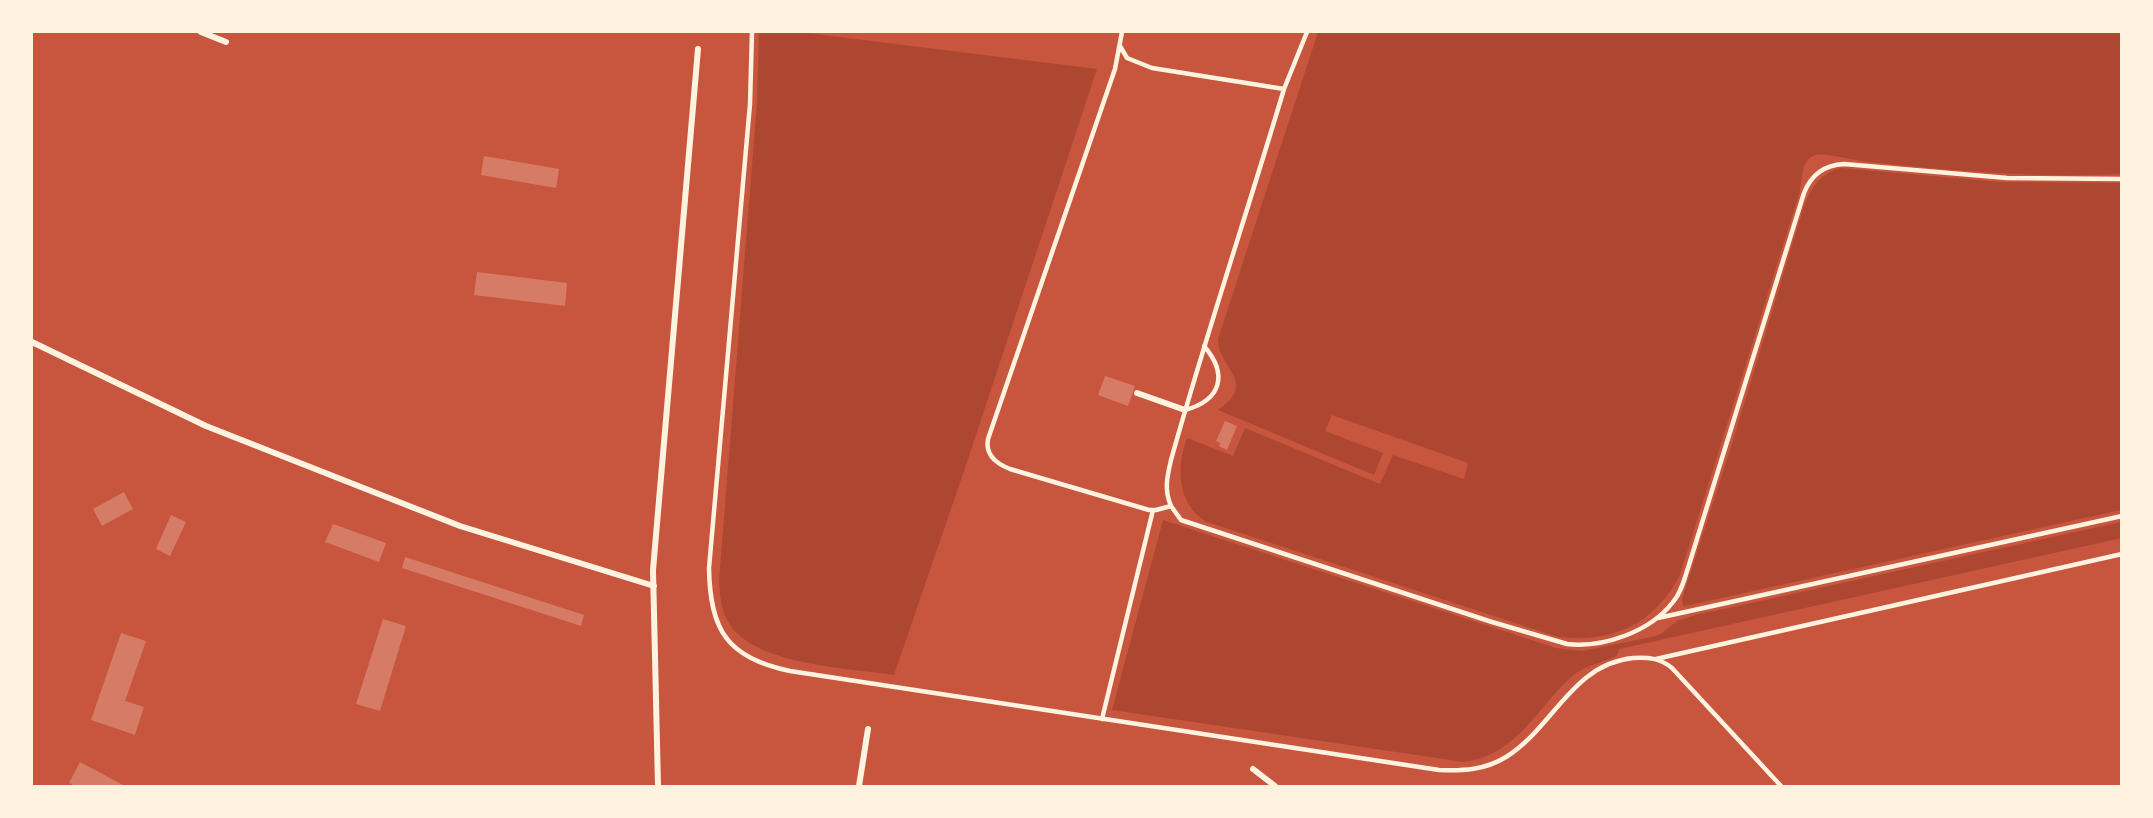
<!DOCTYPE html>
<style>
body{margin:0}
#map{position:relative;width:2153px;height:818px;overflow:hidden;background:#c8553d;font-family:"Asap Condensed",sans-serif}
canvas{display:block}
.frame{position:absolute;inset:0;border:33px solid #fff3e0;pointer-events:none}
</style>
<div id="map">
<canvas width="2153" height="818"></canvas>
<div class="frame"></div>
</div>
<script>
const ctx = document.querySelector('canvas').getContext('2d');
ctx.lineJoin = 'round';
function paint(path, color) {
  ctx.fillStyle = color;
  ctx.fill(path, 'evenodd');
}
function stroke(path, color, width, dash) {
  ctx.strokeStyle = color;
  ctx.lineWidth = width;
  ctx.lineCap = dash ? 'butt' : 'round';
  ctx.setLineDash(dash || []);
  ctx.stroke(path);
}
paint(new Path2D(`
 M759,32H799L1097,69L965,468L894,675C848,668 757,665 730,625C721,612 720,596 719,581L757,102Z
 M1318,32H2121V174C2037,178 1953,171 1869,162C1858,161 1823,152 1815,155C1801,160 1802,179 1800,191L1680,575C1655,623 1613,644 1558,637L1207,522C1177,505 1176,467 1187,438L1233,456L1245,428L1380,484L1393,455L1464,479L1468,463L1332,415L1325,431L1383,453L1374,475L1218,410C1259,382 1218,369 1218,339Z
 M1841,168L2000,182L2121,183V510L1685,606L1683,605L1682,599L1731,447L1804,206C1812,187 1820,173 1841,168Z
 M1163,520L1556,648L1582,651L1656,636L1662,633L1677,621L1696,615L2121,522L2122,538L1619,649L1618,653L1615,657C1599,663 1582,667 1569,679C1534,712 1516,755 1464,762L1112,710Z`), '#ae4732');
paint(new Path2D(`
 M484,156L559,169L556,188L481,175Z
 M477,272L567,283L565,306L474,295Z
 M1105,376L1135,386L1128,406L1098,395Z
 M1225,421L1237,426L1227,450L1219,446L1220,443L1216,441Z
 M124,492L133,509L102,526L93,509Z
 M171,515L186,522L170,556L156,549Z
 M333,524L386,543L379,562L325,542Z
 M405,557L584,615L581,626L402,568Z
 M383,619L406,626L380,711L356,704Z
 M121,633L146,641L125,701L144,707L135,735L91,720Z
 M80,762L125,786H75L69,783Z`), '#d67c66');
stroke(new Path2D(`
 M752,32L750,104L709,568C710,630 727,658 790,671L1439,770C1463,771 1485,770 1506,757C1553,728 1572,664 1633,658C1648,657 1660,658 1672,668L1781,786
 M1122,32L1115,69L988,439C985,455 997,464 1010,469L1149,510H1156L1171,506L1181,520L1492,622L1567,644C1603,648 1650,632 1673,602C1681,593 1684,580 1688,568L1804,193C1811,175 1824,165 1844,164L2007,178L2122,179
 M1120,46L1127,58L1152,68L1284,89L1307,32
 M1185,410C1222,400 1228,374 1204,346
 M1171,506C1164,490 1167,477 1171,460C1206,335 1247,213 1284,89
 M1658,618L2122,516
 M1656,659L2122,554
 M1102,719L1153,510`), '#fff3e0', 4.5);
stroke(new Path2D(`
 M201,32L226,42
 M32,342L206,426L460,526L654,586
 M1137,393L1185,410
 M1253,769L1275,786
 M658,786L653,570L698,49
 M859,786L868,729`), '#fff3e0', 6);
</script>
